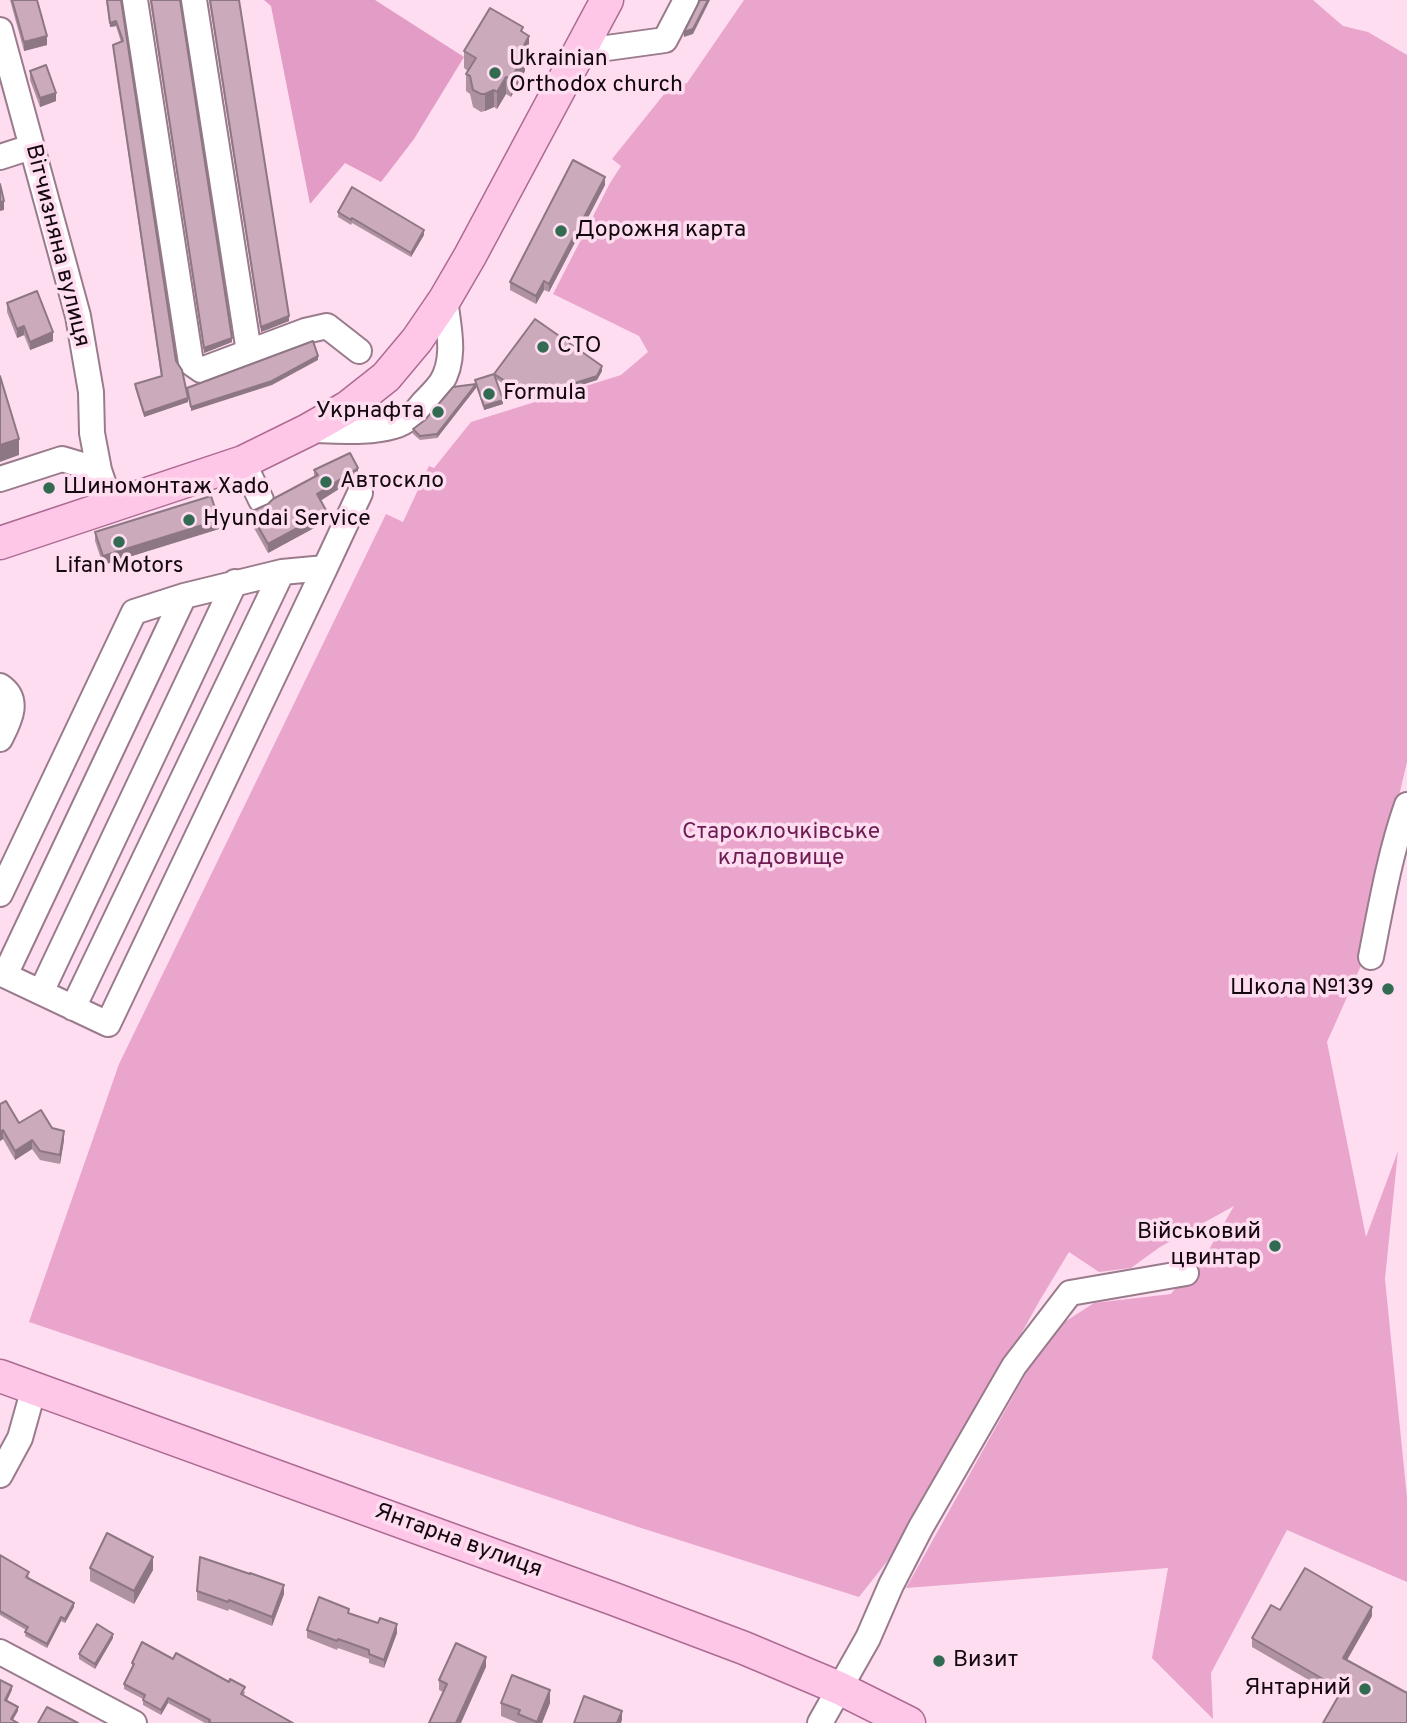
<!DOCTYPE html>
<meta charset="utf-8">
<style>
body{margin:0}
canvas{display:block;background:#ffddf0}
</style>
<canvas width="1407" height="1723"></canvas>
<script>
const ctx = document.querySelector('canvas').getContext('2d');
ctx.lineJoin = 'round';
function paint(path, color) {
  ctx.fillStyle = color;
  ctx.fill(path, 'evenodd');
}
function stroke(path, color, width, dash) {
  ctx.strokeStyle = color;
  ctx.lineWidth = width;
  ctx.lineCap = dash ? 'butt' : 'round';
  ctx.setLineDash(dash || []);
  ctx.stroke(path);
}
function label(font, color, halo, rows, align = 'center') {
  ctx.font = font + ' Overpass,sans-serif';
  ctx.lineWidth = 7;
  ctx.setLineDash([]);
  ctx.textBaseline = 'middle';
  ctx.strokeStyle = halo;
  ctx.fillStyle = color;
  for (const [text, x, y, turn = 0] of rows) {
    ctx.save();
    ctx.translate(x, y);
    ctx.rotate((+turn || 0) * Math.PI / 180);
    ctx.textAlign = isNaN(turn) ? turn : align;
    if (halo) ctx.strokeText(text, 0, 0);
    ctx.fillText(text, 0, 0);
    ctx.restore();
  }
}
paint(new Path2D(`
 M744,0H1313L1343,26L1368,32L1407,55V762L1384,859L1364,959L1327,1042L1366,1237L1398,1151L1385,1279L1407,1498V1582L1287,1530L1211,1673L1213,1719L1152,1658L1168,1568L906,1588L1049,1332L1094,1303L1171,1294L1182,1280L1189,1284L1234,1206L1160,1247L1131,1268L1099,1272L1069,1252L1040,1300L911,1531L859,1597L638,1527L29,1322L119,1064L386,514L403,522L429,466L434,468L471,422L621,375L648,352L639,336L553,294L610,183L621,166L612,159L669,88L687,83Z`), '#eaa5cd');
paint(new Path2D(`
 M264,0H375L464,57L414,139L381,182L345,163L310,204L271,6Z`), '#e29cc5');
const minor = new Path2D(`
 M135,0L191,363L201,370L305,331L327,326L359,351
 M194,0L249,352
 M0,30L78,316L91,392L92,433L99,470L111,506
 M585,42L607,48L665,40L686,0
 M0,157L31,147
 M308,430C336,430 367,434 394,426C407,423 415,413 423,403C429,397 436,390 441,383C457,358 448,326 445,299
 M243,462L261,500
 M0,479L62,459L99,470
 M0,686C21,700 9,721 0,739
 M0,894L134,612L184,596L282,572L325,568L360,493
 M1371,957C1381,906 1390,853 1407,805
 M0,973L108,1024L325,568
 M5,975L184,596
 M41,992L235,582
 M73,1008L282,572
 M0,1475L20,1438L34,1388
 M0,1652L134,1723
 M820,1723L868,1638L891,1585L921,1527L1014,1366L1070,1293L1186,1273`);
const major = new Path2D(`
 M0,543L243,462L308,430L348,407L386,377L417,340L445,299L470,256L607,0
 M0,1376L614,1599L744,1648L839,1688L909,1723`);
stroke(minor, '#997b8c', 28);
stroke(major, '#ac6b92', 35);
stroke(minor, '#fff', 24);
stroke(major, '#fec7e8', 32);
paint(new Path2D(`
 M10,0H37L47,45L24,51Z
 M106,0H121L176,361L188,402L144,417L135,388V384L161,376L113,49V45L121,42L116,26L110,27Z
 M150,0H180L232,342L204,353Z
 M209,0H239L289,321L261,332Z
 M523,33L529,53L525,60V71L511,97L506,94L497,109L494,107L485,111L481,112L473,107L470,94L466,91V74L468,71L464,68V51Z
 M30,71L56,101L40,107L30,80Z
 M605,185L549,292L544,290L536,304L510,290V282Z
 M338,212L424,235L411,257L352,223L351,225L338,217Z
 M7,303L53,341L30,350L24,335L17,338L7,312Z
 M602,371L597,380L531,401L496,379L503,404L484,410L476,386V388L437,438L420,440L413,434V429L475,384V380L494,374Z
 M314,470L358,477L321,500L327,521L268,553L250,521V512L268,504L314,477Z
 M219,529L103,565L95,541V532Z
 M0,1104L19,1123L52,1128L64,1140L60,1164L40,1160L32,1149L15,1160L3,1139L0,1141Z
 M0,1555L29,1576L28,1578L74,1607L65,1623L61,1621L47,1648L25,1636L26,1630L0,1615Z
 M90,1568L153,1570L134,1604L90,1581Z
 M197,1591L284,1594L272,1626L229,1609L228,1611L197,1600Z
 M349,1613L397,1633L384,1668L369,1663V1659L338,1648L337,1650L307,1638V1630Z
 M1372,1616L1347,1660L1407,1693L1338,1697L1252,1647V1638Z
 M113,1638L95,1669L79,1659V1654Z
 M173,1659L245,1692L244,1695L293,1723H205L168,1703L161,1715L143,1705V1699L124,1689V1684L132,1668V1663Z
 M486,1667L443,1692L439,1690V1680Z
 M501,1703H550L542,1723H518L501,1716Z`), '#af92a2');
paint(new Path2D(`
 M708,0H710L693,34L684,37V32Z
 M116,21V26L110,27V23Z
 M47,36V45L24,51V42Z
 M529,36V53L525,60V71L511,97V79L521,51Z
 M506,77V94L497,109V92Z
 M494,90V107L485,111V94Z
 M56,93V101L40,107V98Z
 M605,177V185L549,292V284Z
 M4,201V210L0,211V202Z
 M424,230V235L411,257V253Z
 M544,281V290L536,304V296Z
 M289,316V321L261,332V327Z
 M24,326V335L17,338V329Z
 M53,332V341L30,350V342Z
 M232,338V342L204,353V348Z
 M318,356V360L272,385L191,411V407Z
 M602,366V371L597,380L531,401V397Z
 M476,384V388L437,438V434Z
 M188,398V402L144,417V413Z
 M503,400V404L484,410V406Z
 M19,439V455L0,462V445Z
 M358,468V477L317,503V494Z
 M327,512V521L268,553V544Z
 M219,520V529L103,565V556Z
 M3,1130V1139L0,1141V1132Z
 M64,1131V1140L60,1164V1155Z
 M32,1140V1149L15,1160V1151Z
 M153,1557V1570L134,1604V1591Z
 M284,1585V1594L272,1626V1617Z
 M74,1603V1607L65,1623V1619Z
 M1372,1607V1616L1343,1667V1658Z
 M61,1617V1621L47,1648V1644Z
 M397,1624V1633L384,1668V1660Z
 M113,1634V1638L95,1669V1664Z
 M486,1657V1667L461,1723H456Z
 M12,1686V1690L5,1705V1700Z
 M550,1690V1703L542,1723H537Z
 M168,1698V1703L161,1715V1710Z
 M18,1707V1711L11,1723V1719Z
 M622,1711V1720L621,1723H617Z`), '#8e7784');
const building = new Path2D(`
 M12,0H37L47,36L24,42Z
 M107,0H121L176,361L182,370L188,398L144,413L135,384L162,376L113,45L123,41L116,21L110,23Z
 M151,0H180L232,338L204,348Z
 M210,0H239L289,316L261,327Z
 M700,0H708L693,29L684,32Z
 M490,8L523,27L521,31L529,36L521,51L525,54L511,79L506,77L497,92L494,90L485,94H481L473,90L470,76L466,74L476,58L464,51Z
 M46,65L56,93L40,98L30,71Z
 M573,160L605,177L549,284L544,281L536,296L510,282Z
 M0,184L4,201L0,202Z
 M352,187L424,230L411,253L352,218L351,220L338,212Z
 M37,291L53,332L30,342L24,326L17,329L7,303Z
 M535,319L602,366L597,376L531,397L494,374Z
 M313,341L318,356L272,381L191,407L187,388Z
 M494,374L503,400L484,406L475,380Z
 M0,376L19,439L0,445Z
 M476,384L437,434L420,436L413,429L425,420L453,387Z
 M350,453L358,468L317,494L327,512L268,544L250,512L268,504L273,499L318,475L314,470Z
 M211,496L219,520L103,556L95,532Z
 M6,1101L19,1123L41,1110L52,1128L64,1131L60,1155L40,1151L32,1140L15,1151L3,1130L0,1132V1104Z
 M107,1533L153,1557L134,1591L90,1568Z
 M0,1555L29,1572L26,1577L74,1603L65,1619L61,1617L47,1644L25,1632L28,1627L0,1611Z
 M200,1557L250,1574V1573L284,1585L272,1617L229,1600L228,1602L197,1591Z
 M1305,1568L1372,1607L1343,1658L1407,1693V1723H1323L1342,1690L1252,1638L1271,1605L1280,1610Z
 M319,1597L349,1609L348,1613L378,1623L380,1618L397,1624L384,1660L369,1654V1650L338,1639L337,1641L307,1630Z
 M97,1624L113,1634L95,1664L79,1654Z
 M142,1642L173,1659L176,1653L229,1682L230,1679L245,1687L241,1694L293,1723H211L209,1722L210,1720L168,1698L161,1710L143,1700L145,1695L124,1684L134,1664L132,1663Z
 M456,1643L486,1657L456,1723H429L447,1684L439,1680Z
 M512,1675L550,1690L537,1722L518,1714L520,1710L501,1703Z
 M0,1680L12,1686L5,1700L18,1707L11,1719L18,1723H0Z
 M584,1696L622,1711L617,1723H574Z
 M47,1707L78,1723H38Z`);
paint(building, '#cbaabc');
stroke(building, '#8e7784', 2);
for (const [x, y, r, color] of [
 [495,73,7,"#326b52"],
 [561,231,7,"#326b52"],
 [543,347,7,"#326b52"],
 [489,394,7,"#326b52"],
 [438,412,7,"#326b52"],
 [326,482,7,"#326b52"],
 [49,488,7,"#326b52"],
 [189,520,7,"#326b52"],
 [119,542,7,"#326b52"],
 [1388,989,7,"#326b52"],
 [1275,1246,7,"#326b52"],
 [939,1661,7,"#326b52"],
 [1365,1689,7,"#326b52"]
]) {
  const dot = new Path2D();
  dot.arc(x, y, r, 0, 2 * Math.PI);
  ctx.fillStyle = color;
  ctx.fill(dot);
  stroke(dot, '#ffddf0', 2.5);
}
label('23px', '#13080f', '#ffddf0', [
 ["Ukrainian",509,60],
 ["Orthodox church",509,86],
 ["Дорожня карта",575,231],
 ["СТО",557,347],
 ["Formula",503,394],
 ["Укрнафта",424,412,"right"],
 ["Автоскло",340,482],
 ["Шиномонтаж Xado",63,488],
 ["Hyundai Service",203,520],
 ["Lifan Motors",119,567,"center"],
 ["Школа №139",1374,989,"right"],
 ["Військовий",1261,1233,"right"],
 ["цвинтар",1261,1259,"right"],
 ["Визит",953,1661],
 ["Янтарний",1351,1689,"right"]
], 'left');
label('23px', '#13080f', '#ffddf0', [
 ["Вітчизняна вулиця",56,246,76],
 ["Янтарна вулиця",458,1542,20]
]);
label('23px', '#6e1d54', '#ffddf0', [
 ["Староклочківське",781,833],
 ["кладовище",781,859]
]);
</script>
